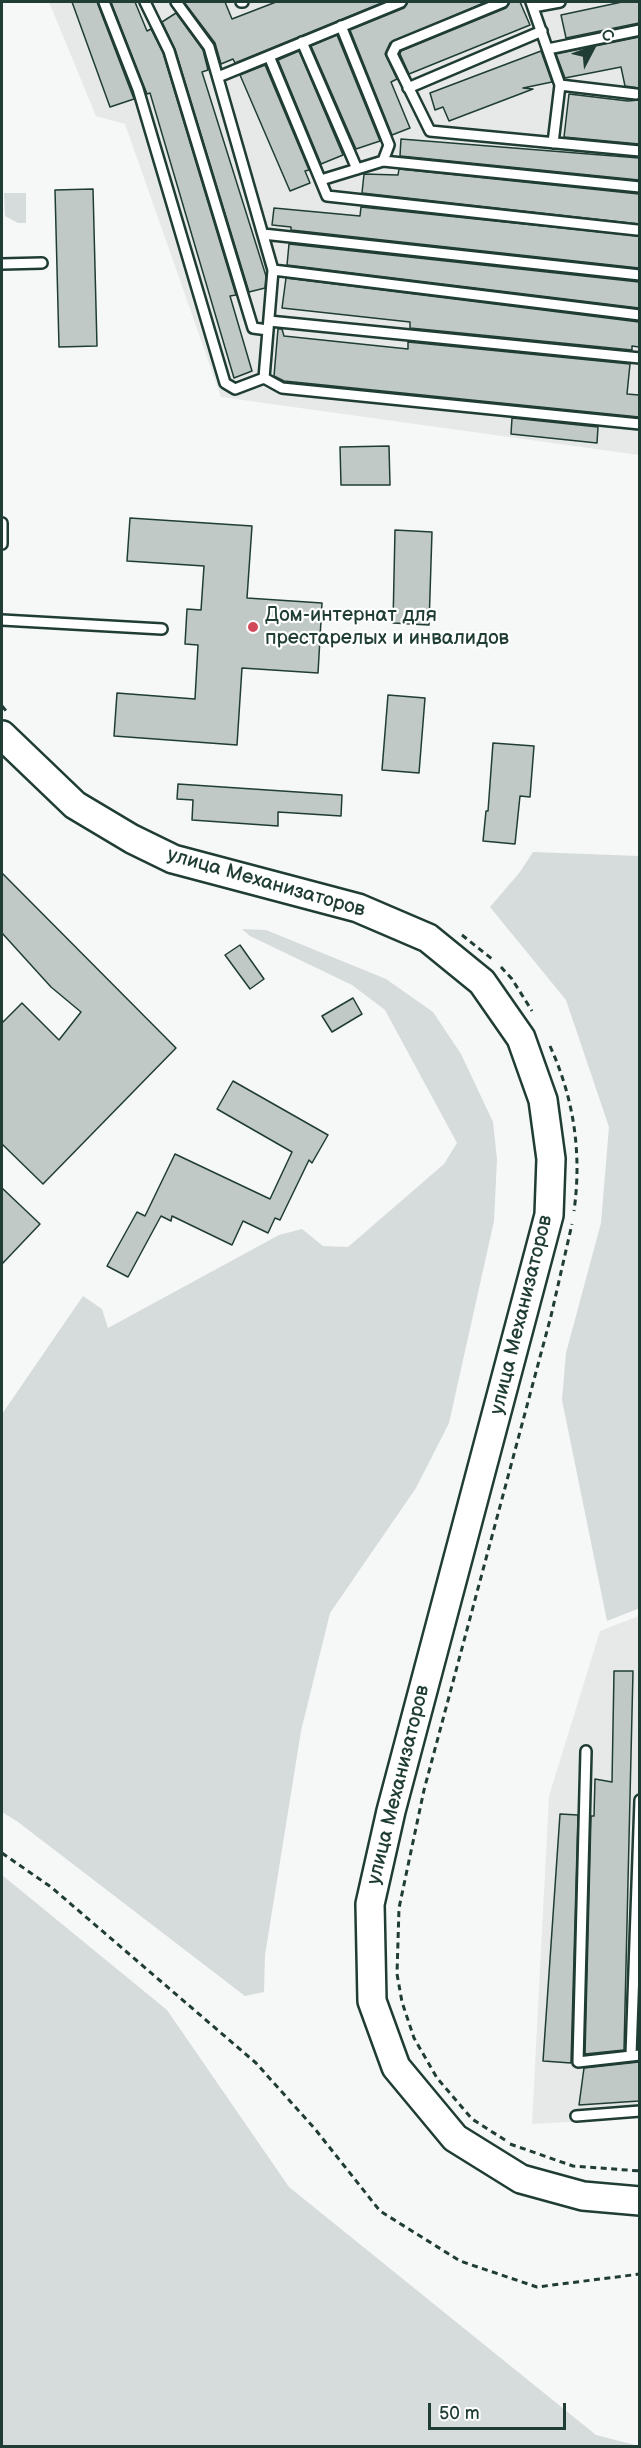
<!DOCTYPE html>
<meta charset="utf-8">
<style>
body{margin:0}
#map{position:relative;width:641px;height:2448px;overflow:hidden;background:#f6f7f7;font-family:"Balsamiq Sans",sans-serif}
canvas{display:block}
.frame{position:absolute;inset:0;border:3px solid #1f3d34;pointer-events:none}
.north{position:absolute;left:563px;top:18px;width:60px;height:60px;-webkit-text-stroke:4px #fff;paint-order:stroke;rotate:49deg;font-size:16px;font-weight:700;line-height:24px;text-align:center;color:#1f3d34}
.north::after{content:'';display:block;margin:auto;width:21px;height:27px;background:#1f3d34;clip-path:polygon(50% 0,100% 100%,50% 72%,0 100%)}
.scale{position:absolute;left:428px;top:2403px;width:138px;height:27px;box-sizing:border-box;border:3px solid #1f3d34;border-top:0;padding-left:8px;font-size:18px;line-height:21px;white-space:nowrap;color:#1f3d34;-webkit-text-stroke:4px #fff;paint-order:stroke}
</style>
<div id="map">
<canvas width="641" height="2448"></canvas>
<div class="frame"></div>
<div class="north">С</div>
<div class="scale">50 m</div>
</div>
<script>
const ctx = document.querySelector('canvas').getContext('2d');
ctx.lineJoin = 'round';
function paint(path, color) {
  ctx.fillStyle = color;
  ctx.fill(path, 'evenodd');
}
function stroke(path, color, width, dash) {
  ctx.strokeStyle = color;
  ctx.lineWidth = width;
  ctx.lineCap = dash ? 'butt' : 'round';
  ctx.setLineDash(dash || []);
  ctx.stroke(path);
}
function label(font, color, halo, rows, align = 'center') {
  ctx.font = font + ' "Balsamiq Sans",sans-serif';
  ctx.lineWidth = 4.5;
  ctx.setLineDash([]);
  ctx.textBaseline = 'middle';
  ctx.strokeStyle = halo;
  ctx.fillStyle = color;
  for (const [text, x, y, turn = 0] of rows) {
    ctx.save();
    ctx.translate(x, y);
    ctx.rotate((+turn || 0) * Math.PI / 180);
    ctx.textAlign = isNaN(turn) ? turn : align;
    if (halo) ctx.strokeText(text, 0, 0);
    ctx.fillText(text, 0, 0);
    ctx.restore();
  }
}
paint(new Path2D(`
 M49,2H639V455L221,397L125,124L96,116Z
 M639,1616V2118L532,2124L549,1796L600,1631Z`), '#e6e9e8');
paint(new Path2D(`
 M4,193H26V223H18L5,216Z
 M533,852L639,856L640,1608L607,1621L562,1400L566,1353L601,1223L609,1127L566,1000L490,907L520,872Z
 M242,929L266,930L386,979L433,1012L461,1054L493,1122L497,1159L494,1221L449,1423L416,1488L330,1613L301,1731L265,1955L264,1992L245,1996L18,1822L2,1812V1414L83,1296L102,1309L108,1328L279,1235L302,1229L323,1246L348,1247L444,1164L457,1143L385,1010L352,985L250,936Z
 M2,1875L167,2010L289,2187L596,2435L639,2446H2Z`), '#d6dcdb');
const building = new Path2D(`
 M72,2H97L134,99L110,107Z
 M111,2H135L147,31L151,29L163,53L236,295L230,296L252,371L234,378L150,93L147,94Z
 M184,2H225L232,19L276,2H384L235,63L233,59L221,64L215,43Z
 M408,2H486L390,43L385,54L397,79L391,82L410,128L392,135L350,30L404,8Z
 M510,2H520L530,25L409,74L400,54L401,51L506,8Z
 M622,2H639V23L566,38L561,15Z
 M176,13L203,50L208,70L202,72L266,276L265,288L249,292L175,49L162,22Z
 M337,35L380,141L356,149L311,46Z
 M639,37V88L625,86L621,67L565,78L556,54Z
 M299,51L343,155L321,164L278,60Z
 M541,51L552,82L523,88L533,89L449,121L443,107L435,110L430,93Z
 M265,65L309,170L305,171L310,183L290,191L240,75Z
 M569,94L628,101L639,100V144L564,137Z
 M401,139L639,158V180L400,156Z
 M399,169L639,194V224L362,193L364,174L398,175Z
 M93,189L97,346L59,347L55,190Z
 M361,207L639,236V268L291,230V227L272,225L274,208L360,216Z
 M289,244L639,282V308L287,265Z
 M286,278L639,322V347L632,346V350L410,328V322L282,308Z
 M278,329H282L284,336L408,349V342L630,364L627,394L639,395V417L284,381L274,376Z
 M512,418L598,427L597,443L511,434Z
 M389,446L390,485H341L340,447Z
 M130,518L252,526L247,598L322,603L318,673L242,668L237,745L114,736L117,693L195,699L198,645L185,644L187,609L201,610L204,566L127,561Z
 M395,530L432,532L429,625L393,623Z
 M388,695L425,698L419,773L382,770Z
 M493,743L534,746L530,797L520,796L515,844L483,841L486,811H488Z
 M178,784L342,795L341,816L278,812V826L192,820L193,800L177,799Z
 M2,873L176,1048L43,1184L2,1144V1023L22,1003L59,1040L81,1012L51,987L2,933Z
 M240,945L264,979L250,989L225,955Z
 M353,998L362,1014L332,1032L322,1016Z
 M233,1081L328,1135L312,1163L309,1160L280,1220L275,1218L268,1233L243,1221L232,1245L172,1216L171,1221L161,1216L128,1277L107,1266L137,1212L145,1216L175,1154L270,1199L292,1152L217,1109Z
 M2,1188L40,1224L2,1264Z
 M614,1671H633L624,2050L585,2054L591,1816H594L595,1779L612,1782Z
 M560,1814L578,1815L571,2063L543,2061Z
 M639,2062V2101L579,2105L584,2068Z`);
paint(building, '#c0c9c6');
stroke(building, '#1f3d34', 1.5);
const lane = new Path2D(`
 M104,2L138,89L225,383L235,389L264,378L273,270L209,47L176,2
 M145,2L169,51L253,328L268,330
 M241,2H243
 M503,2L396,46L392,54L430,131L640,151
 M531,2L560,85L553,143
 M533,7L560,2
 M341,26L389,145L383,161
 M302,42L357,169
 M548,49L640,30
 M269,56L327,196L637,230
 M218,77L401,2
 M560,85L636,94
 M408,88L542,31
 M321,180L383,161L640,187
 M263,234L640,275
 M2,264L42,263
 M273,270L640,315
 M269,321L640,358
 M264,378L282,388L640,424
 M2,523V544
 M2,620L162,629
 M586,1751L578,2062L640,2055
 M631,2055L640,1800
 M576,2116L640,2111`);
const secondary = new Path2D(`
 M2,735L75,805L132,839L173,859L358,908L428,938L482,982L521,1038L543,1100L551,1159L549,1215L391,1811L370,1904L372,2001L396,2067L455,2138L521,2179L583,2196L640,2201`);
stroke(lane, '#1f3d34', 14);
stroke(secondary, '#1f3d34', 32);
stroke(new Path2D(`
 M2,706L7,712
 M462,935L492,959
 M501,967L512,979L532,1011
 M550,1046C574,1099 582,1153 574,1211
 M2,1853L51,1887L256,2063L315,2129L380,2211L460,2261L537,2287L640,2274
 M505,2140L472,2119L437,2078L414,2038L402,2002L397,1974L399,1908L424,1790L551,1316L572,1224
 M510,2144L573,2166L640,2171`), '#1f3d34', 3, [6, 4.5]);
stroke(lane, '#fff', 9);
stroke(secondary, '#fff', 27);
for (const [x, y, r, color] of [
 [253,627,6,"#d1495b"]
]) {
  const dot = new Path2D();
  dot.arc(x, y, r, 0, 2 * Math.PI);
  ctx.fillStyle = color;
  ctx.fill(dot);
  stroke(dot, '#fff', 2);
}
label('20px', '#1f3d34', '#fff', [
 ["Дом-интернат для",265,616],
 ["престарелых и инвалидов",265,639]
], 'left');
label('20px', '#1f3d34', '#fff', [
 ["улица Механизаторов",266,883,16],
 ["улица Механизаторов",522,1315,-76],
 ["улица Механизаторов",399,1785,-76]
]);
</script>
